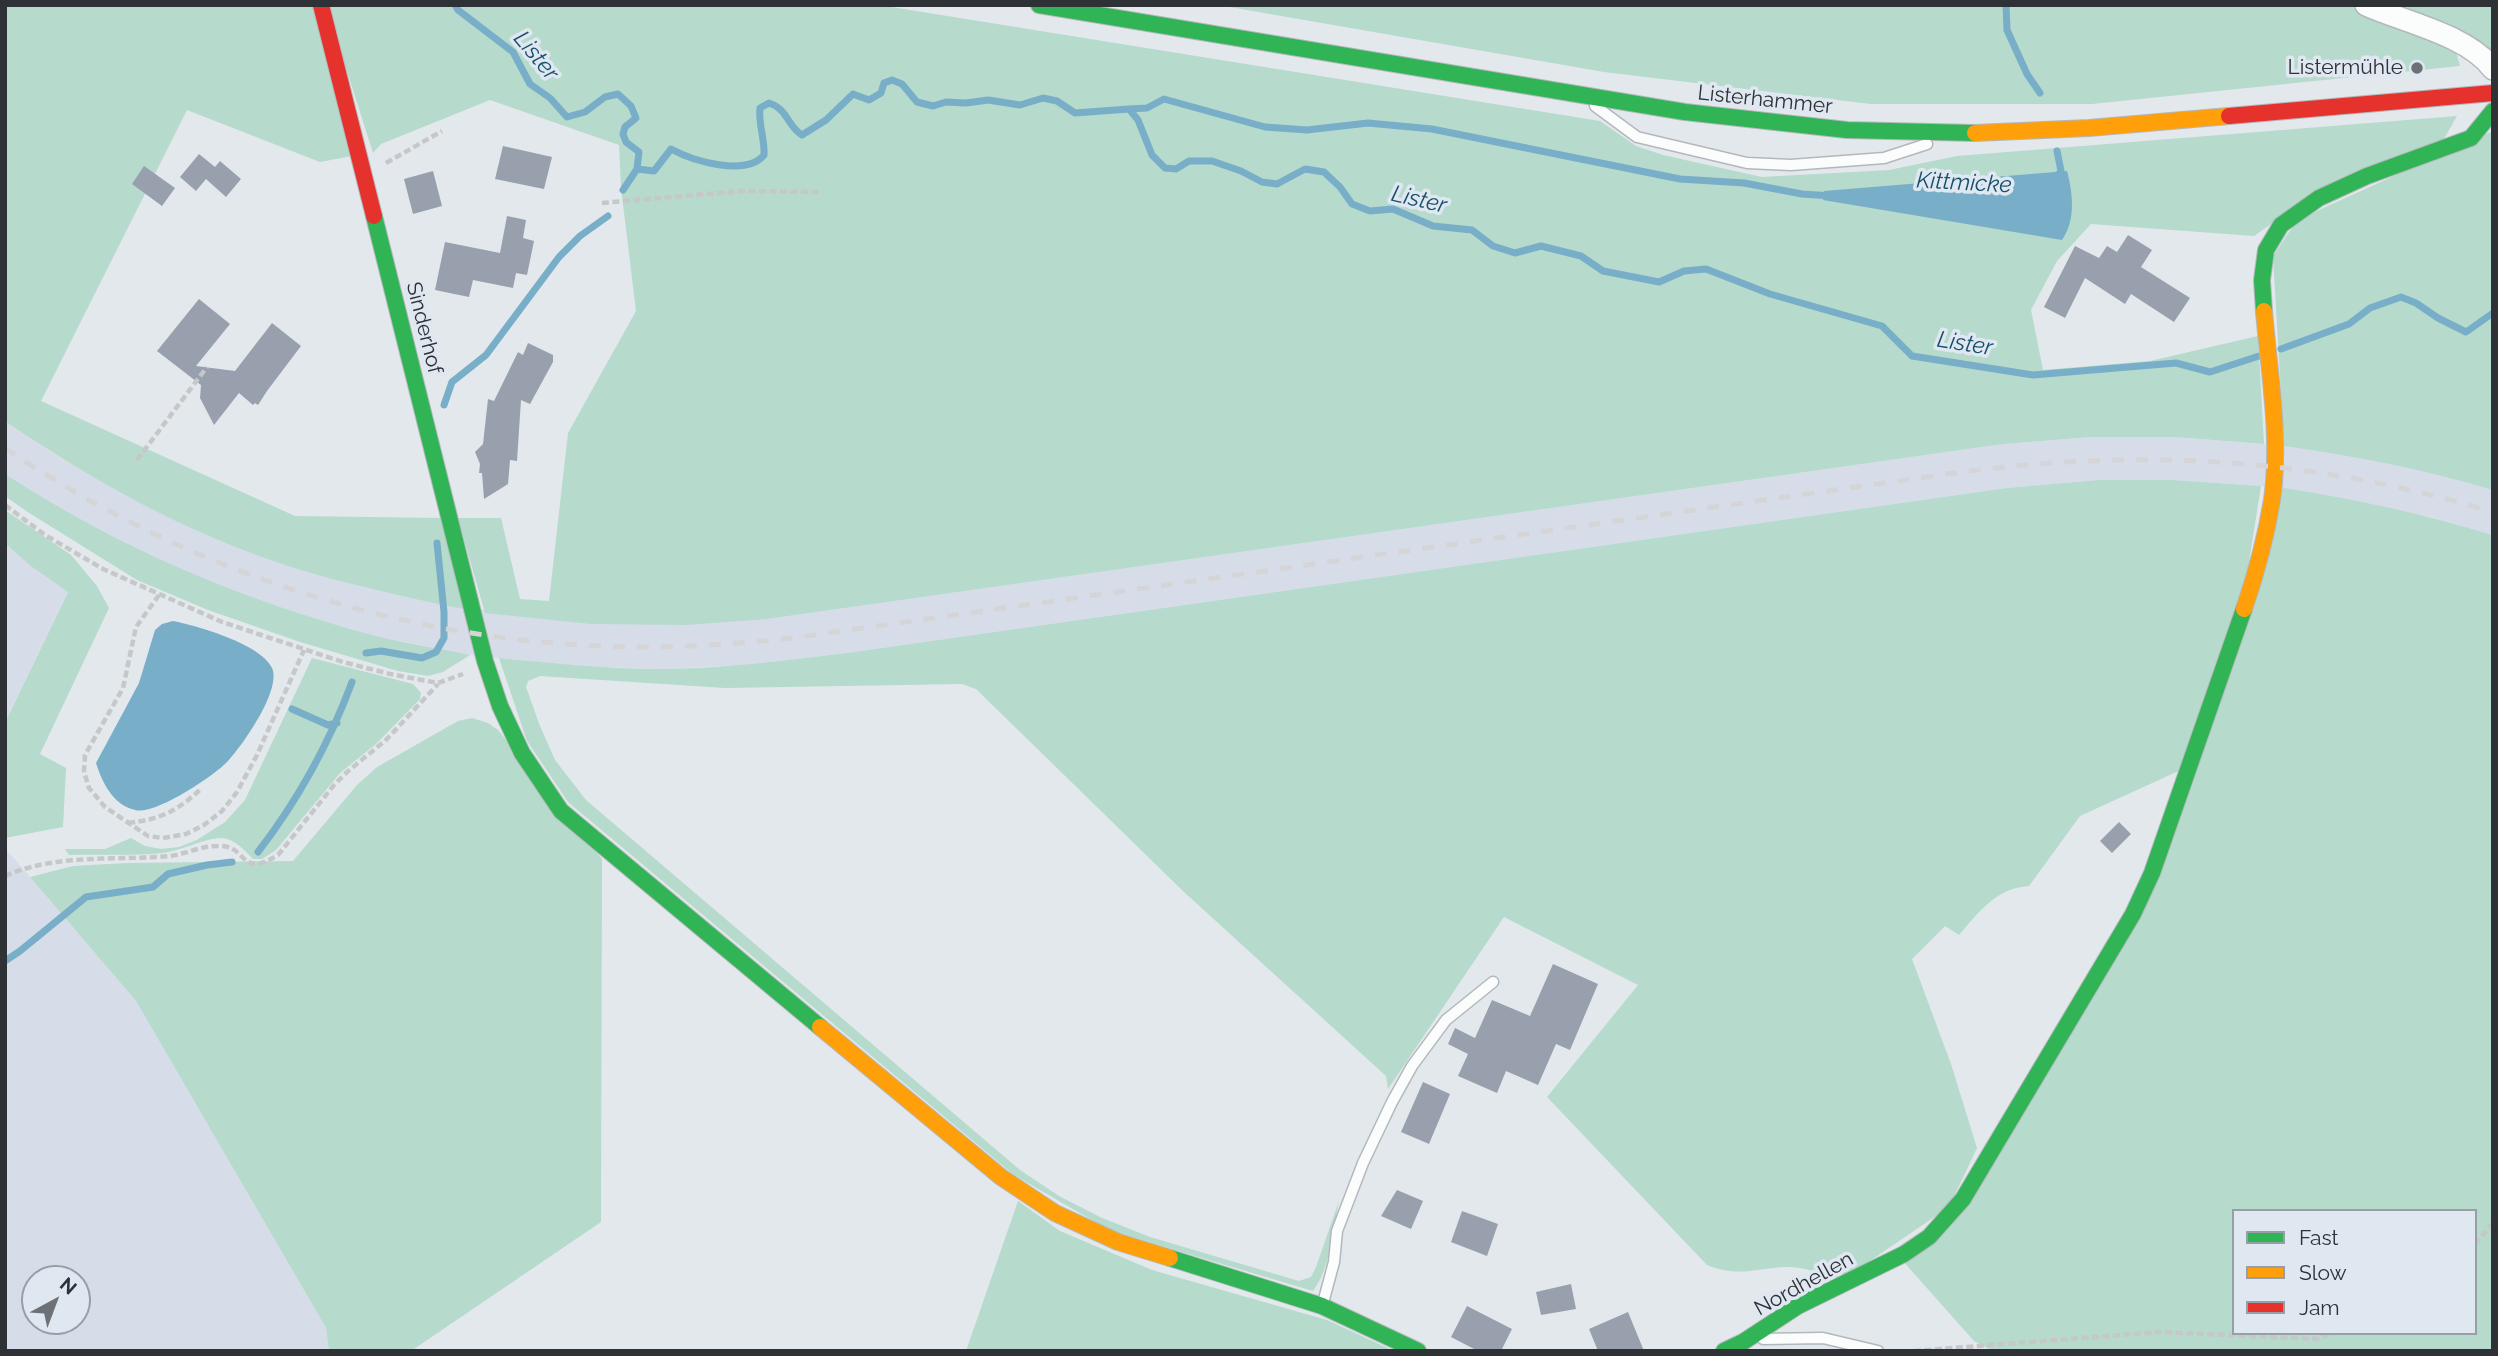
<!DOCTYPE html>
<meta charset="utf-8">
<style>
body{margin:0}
#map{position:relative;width:2498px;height:1356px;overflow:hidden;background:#e3e8ed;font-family:Raleway,sans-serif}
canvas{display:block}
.frame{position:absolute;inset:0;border:7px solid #2e3135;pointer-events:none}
.legend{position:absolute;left:2232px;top:1209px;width:245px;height:126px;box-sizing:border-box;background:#dfe7f1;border:2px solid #989ea6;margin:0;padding:9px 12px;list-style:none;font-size:21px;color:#2e3135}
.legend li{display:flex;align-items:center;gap:14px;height:35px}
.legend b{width:35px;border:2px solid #989ea6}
.north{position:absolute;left:21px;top:1265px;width:70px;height:70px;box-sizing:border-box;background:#dfe7f1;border:2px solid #989ea6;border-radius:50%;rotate:41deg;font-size:19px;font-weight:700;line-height:28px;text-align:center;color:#2e3135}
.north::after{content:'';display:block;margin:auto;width:24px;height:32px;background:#6d7175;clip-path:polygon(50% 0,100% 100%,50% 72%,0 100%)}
</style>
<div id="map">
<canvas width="2498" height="1356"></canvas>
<div class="frame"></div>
<ul class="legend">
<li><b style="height:9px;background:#30b455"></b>Fast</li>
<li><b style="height:9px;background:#ff9f0a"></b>Slow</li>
<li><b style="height:9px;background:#e5322d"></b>Jam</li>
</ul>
<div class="north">N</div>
</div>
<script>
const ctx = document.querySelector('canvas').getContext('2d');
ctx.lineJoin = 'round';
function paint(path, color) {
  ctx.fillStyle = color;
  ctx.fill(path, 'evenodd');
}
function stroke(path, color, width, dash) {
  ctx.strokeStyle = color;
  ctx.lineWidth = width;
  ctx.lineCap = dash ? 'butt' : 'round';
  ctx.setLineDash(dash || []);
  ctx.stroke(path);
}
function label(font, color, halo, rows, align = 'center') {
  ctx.font = font + ' Raleway,sans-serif';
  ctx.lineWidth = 7;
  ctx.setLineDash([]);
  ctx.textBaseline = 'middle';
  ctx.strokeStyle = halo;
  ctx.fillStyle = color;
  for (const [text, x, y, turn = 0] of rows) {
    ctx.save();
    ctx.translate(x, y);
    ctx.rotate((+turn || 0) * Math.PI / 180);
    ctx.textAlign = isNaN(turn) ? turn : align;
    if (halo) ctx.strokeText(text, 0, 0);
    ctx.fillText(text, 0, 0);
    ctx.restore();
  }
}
paint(new Path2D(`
 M5,421L57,456L132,499L205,533L286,565L366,588L463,609L767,619L2003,444L2091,437H2175L2284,446L2366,458L2451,477L2493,490V535L2432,517L2261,486L2172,480H2099L2007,488L847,653L744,665L661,669L577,666L470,655L379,637L291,612L211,583L132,547L52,505L5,474Z
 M5,536L68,591L5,723Z
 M5,848L136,1001L326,1328L329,1351H5ZM35,1279H77V1321H35Z`), '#d6dde9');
paint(new Path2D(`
 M5,5H312L352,156L320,162L187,110L41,401L295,516L442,518L463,609C404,597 345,584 288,566C187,533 92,481 5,421Z
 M326,5H879L1600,121L1636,146L1663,155L1762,177L1889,170L1957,156L2457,116L2441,144L2309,197L2254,236L2091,224L2057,261L2031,310L2043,370L2150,361L2258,336L2264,444L2175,437H2091L2003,444L767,619L686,625L591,624L485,613L458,518H501L520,599L549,601L568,433L636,311L621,188L619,145L490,100L381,144L373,153Z
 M1218,5H2355L2441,39L2455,49L2460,66L2092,104H1871L1604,72Z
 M2402,5H2493V52L2487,47Z
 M2493,131V490C2424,469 2355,456 2284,446L2273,256L2297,220Z
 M5,474C120,549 244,601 376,636C407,644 439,648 470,655L443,672L428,676L398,671L300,642L208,610L137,580L26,511L5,496Z
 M2099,480H2172L2261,486L2248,568L2183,769L2080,816L2029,886C1996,888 1979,912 1959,935L1945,926L1912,959L1951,1064L1977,1148L1949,1207L1839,1282C1822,1275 1806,1266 1787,1267C1755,1268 1740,1278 1707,1265L1547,1097L1638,985L1504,917L1388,1089L1386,1076L1184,892L976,689L962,684L725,688L540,676L528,681L526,687L540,726L555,760L586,800L1020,1170L1059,1196L1102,1218L1150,1237L1299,1281L1311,1277L1316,1267L1339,1201C1333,1230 1331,1267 1313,1291L1111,1231L1014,1175L568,802L527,741L499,658C552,663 606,669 660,669C723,669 785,660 847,653L2007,488Z
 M2283,488C2355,499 2424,514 2493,535V1351H1993L1974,1341L1902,1260L1941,1233L2133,926ZM2234,1211H2475V1333H2234Z
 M5,510L71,555L97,586L109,608L40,754L66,768L63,827L5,838V723L68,592L31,566L5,543Z
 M312,658L413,684L421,693L420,699L376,744L340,773L276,850L262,859H253C244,850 235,839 222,838C204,838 183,850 163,853C132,856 100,854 69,855L65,849H105L131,838L145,846L161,849L179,847L197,840L225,822L245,800Z
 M472,718L488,723L498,730L602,859L601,1222L411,1351H329L326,1328L136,1001L30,877L73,866L127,863L293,861L357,785L377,767L458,721Z
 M1018,1201L1060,1231L1152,1270L1327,1320L1394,1351H966Z`), '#b6dacb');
paint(new Path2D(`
 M2067,171C2073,194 2076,220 2062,240L1823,200L1824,191Z
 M173,621C198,626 261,644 272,668C282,689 243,745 228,761C214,776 154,816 135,810C113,805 102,782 96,763L139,683L155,630L162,624Z`), '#79aec9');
stroke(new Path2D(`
 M455,5L458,10L513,52L530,84L550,98L567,117L585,112L605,97L618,94L631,106L636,118L625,127L623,134L626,142L639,152L637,169L654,171L671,149C693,161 746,177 764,155C765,139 758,124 760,108L769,103C788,109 787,126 802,135L826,120L853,94L869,100L881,93L884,83L892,80L902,84L917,102L933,106L946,102L966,103L988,100L1020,105L1043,98L1057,101L1075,113L1129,109L1138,120L1152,155L1165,168L1176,169L1189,161H1212L1241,171L1262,182L1277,184L1305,169L1324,172L1340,187L1352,204L1370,211L1393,209L1433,226L1472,230L1493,246L1515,253L1541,246L1581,256L1603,271L1659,282L1684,271L1706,269L1770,294L1882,326L1912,356L2033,375L2176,363L2210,372L2259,356
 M2006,5L2007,30L2027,74L2040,93
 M1129,109L1147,108L1164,99L1265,127L1307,130L1368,123L1432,129L1680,179L1744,183L1802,194L1832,196
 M2057,151L2061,171L2057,177
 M623,190L637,169
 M2281,349L2349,324L2370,308L2401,297L2416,303L2438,318L2466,332L2493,313
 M444,405L452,382L486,355L559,257L580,236L608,216
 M366,653L381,651L422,658L436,652L444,638V612L437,543
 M292,709L328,725L337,723
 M258,852C298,800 329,744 352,682
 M5,961L20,951L86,897L153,887L168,874L207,865L232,862`), '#79aec9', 7);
paint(new Path2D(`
 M503,146L552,157L544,189L495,179Z
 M199,154L215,167L220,161L241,179L226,197L206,179L196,191L180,177Z
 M144,166L175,188L162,206L132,184Z
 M433,171L442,206L413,214L404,179Z
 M507,216L526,220L523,238L534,241L527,275L516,273L513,288L473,280L469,297L435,290L445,242L500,253Z
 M2128,235L2152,250L2141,267L2190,298L2174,322L2131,294L2125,304L2085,278L2065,318L2044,307L2075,246L2099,258L2107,246L2117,252Z
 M199,299L230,324L196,366L235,371L272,323L301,346L267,391L258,405L255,403L253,405L239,393L214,425L200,398L201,385L157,351Z
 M528,343L553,355V362L530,404L521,400L517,461L510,460L508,484L484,499L482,473H479L480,464L475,452L483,444L488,399L494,401L518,352L523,355Z
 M2119,822L2131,834L2112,853L2100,841Z
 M1553,964L1598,984L1570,1050L1556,1044L1538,1085L1506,1071L1497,1093L1458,1076L1468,1054L1448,1044L1455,1028L1475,1038L1492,1000L1530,1016Z
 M1423,1082L1450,1094L1429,1144L1401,1132Z
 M1397,1190L1423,1201L1411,1229L1381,1216Z
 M1462,1211L1498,1224L1487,1256L1451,1242Z
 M1571,1284L1576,1309L1541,1315L1536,1292Z
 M1467,1306L1512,1329L1501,1351H1478L1451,1337Z
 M1628,1312L1644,1351H1598L1589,1329Z`), '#97a0ac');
const lane = new Path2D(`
 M1595,106L1637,137L1747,163L1791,165L1884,158L1927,144
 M1323,1303L1334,1262L1337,1231L1363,1163L1392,1102L1412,1066L1446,1020L1493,982
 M1763,1339L1823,1338L1878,1351`);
const street = new Path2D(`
 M2366,5C2404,22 2468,35 2493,69`);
const fast = new Path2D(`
 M1039,5L1685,112L1847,130L1975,133
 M374,216L485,661L500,706L522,753L561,811L820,1027
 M2264,311L2262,280L2266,250L2281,225L2319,198L2367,176L2471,138L2493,111
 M1170,1258L1322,1306L1418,1351
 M1724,1351L1743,1342L1798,1306L1904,1254L1929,1237L1963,1199L2133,914L2152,873L2244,609`);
const slow = new Path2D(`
 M1975,133L2089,128L2229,116
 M2244,609C2256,574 2266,537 2272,500C2281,439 2269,372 2264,311
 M820,1027L1001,1177L1055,1213L1118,1242L1170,1258`);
const jam = new Path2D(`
 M321,5L374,216
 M2229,116L2493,93`);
stroke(lane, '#b4b8bc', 13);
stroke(street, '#b4b8bc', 24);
stroke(fast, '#b4b8bc', 18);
stroke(slow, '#b4b8bc', 18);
stroke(jam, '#b4b8bc', 18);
stroke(new Path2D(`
 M386,163L442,131
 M602,203L742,191L821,192
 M137,460L207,367
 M5,505L45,535L103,569L222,622L343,662L390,674L438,683L463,674
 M159,595L136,627L123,688L85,755L84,772L89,788L105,807L148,836L163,838L186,834L204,825L222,811L237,792L257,755L304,650
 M128,823C162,819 177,811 202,788
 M5,876C57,853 115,861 170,856C186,854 201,846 217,846C249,844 238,880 278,855L334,785L347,772L386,740L438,684
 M2475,1244L2493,1223
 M1914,1351L2160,1332L2317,1339L2332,1333`), '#c6c7c9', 4.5, [7, 3.5]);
stroke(lane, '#fbfcfc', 10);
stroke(street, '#fbfcfc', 21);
stroke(fast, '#30b455', 16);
stroke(slow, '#ff9f0a', 16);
stroke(jam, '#e5322d', 16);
stroke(new Path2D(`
 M5,448C191,575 419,647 645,647C694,647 744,643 793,638L1961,472C2147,448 2313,458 2493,512`), '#d5d5d7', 5, [12, 12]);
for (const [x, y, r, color] of [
 [2417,68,7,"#6d7175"]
]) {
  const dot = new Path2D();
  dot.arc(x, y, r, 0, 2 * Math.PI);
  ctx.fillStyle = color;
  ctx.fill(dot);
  stroke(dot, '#dfe7f1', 2.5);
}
label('21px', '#2e3135', '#dfe7f1', [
 ["Listermühle",2403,68]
], 'right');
label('21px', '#2e3135', '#dfe7f1', [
 ["Listerhammer",1765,100,6],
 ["Sinderhof",424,328,76],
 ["Nordhellen",1804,1284,-29]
]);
label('italic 23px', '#17506b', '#dfe7f1', [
 ["Lister",536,56,50],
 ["Kittmicke",1964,183,3],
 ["Lister",1419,200,13],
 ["Lister",1965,344,9]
]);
</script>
